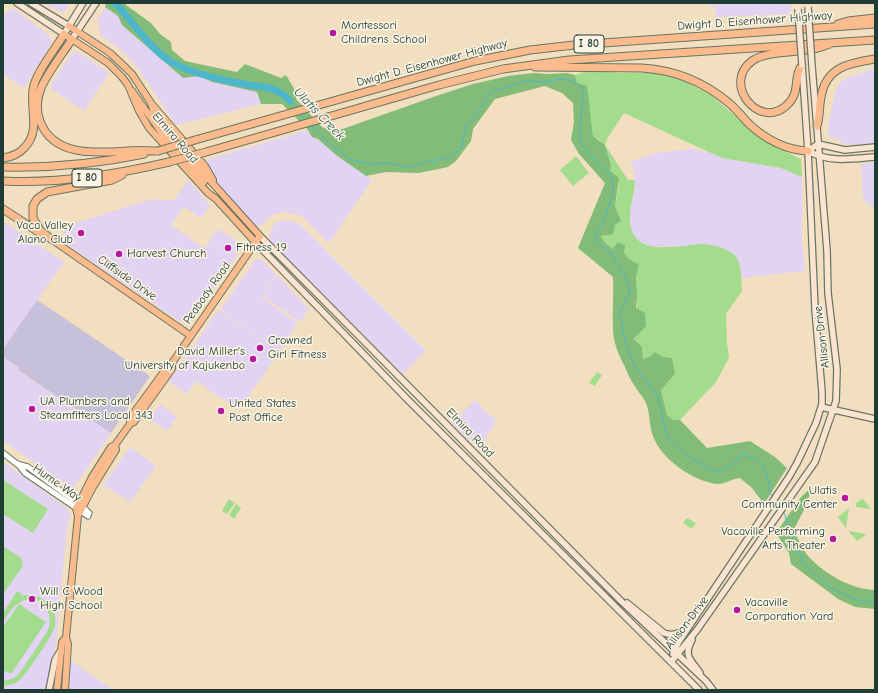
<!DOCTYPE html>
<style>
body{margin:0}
#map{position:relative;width:878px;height:693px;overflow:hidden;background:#f1dfc0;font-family:"Comic Neue",sans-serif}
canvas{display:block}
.frame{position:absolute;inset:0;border:4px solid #1f3d34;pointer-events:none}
</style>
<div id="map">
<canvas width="878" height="693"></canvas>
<div class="frame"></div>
</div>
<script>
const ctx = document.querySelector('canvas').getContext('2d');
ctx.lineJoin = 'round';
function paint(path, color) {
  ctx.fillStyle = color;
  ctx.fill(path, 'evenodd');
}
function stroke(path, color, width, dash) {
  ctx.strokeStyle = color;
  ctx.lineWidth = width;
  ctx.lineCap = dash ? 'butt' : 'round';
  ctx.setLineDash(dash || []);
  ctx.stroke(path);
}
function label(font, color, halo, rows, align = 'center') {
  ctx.font = font + ' "Comic Neue",sans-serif';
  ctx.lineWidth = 3;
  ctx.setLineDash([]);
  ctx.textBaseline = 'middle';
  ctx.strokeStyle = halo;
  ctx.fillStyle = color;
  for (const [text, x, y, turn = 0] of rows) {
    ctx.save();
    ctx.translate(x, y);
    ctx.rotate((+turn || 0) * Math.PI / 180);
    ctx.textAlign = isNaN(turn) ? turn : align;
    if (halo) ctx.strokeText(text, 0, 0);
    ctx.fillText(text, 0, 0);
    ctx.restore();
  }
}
paint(new Path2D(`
 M45,3H70L65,11L61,12Z
 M699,3H791V14L716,17L715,6Z
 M105,7L118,16L122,25L183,78L200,76L212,82L257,92L261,104L176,125L137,67L120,49L100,35L98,18Z
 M10,9H15L43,31L49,36L52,42L24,88L3,74V17Z
 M74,52H78L109,73L84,111L51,89V85L71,54Z
 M875,68V143L853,145L841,143V140L832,138L828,135L829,122L836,89L840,83L848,77Z
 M308,130L312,137L318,139L336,155L372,180L329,243L303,217L297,214L282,212L270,216L261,226L255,225L233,203L203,161Z
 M691,149L712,153L722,158L781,168L802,177V240L805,271L741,278L739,264L705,244L679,247L650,246L640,242L634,236L631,227L630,213L635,189V172L630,162L656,153Z
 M875,162V208L863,200L861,164Z
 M188,180L210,205L201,218L184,207L171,225L204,248L197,259L213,269L198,259L217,229L235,239L237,256L190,321L181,322L65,243L64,227L148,200H174L178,203L174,200Z
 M289,220L301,225L426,351L403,374L271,243L269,234L275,223L280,221Z
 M3,221L64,262L3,349Z
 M256,259L262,260L276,274L261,297L297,323L280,351L220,310Z
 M277,275L309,309L300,322L262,296Z
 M218,310L280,351L239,410L196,381L187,394L169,382Z
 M3,357L19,369L18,371L111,433L73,489L3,441Z
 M475,400L487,413L495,418L496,421L484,441L481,444H476L470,441L452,423Z
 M160,404L177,417L167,431L150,419Z
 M130,447L156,466L130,502L103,485Z
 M3,462L67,508L70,517L67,527L64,556L56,643L47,686L43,690L3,689Z
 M70,660L113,690H68Z`), '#e3d3f2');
paint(new Path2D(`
 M37,300L150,376L111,433L18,370L19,368L3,357V349Z`), '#c6c0da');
paint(new Path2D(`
 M593,69L618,73H668L711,95L742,122L776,147L801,159L802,177L781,168L722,158L624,113L607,139L605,145L628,180H635C635,196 627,212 631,228C639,258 682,244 704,244C713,245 723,247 730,252C733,254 736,255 737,258C742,267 741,281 742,291L726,314L727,343L729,358L716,382L680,420H673L667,416L661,390L675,374L651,356L643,359L642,347L634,339L640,332C637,311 634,287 638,265L629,259L624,253L613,249L604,243L601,235L620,221L615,206L619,184L610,171L600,140L593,136C589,115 580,96 575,75Z
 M576,156L589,173L573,186L560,170Z
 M597,372L602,375L595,386L589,383Z
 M3,480L48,509L33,533L3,514Z
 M229,499L235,503L227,514L222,511Z
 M862,499H863L871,509L856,507V503Z
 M236,504L241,508L234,519L229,515Z
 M849,508L846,528L838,517Z
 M687,518L696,523L692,529L683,523Z
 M848,531L867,534L857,541Z
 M3,546L21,558L23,566L3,594Z
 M17,591L22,594L21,596C40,591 59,606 55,626C53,635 27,673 20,680C15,684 9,685 3,686V681L12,679L19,674L47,632C57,613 39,590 19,603C12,607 7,616 3,622V613Z
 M19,604L46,622L11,674L3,670V627Z`), '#a4dc8e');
paint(new Path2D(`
 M106,3H126V5L151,23L160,34L171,42L172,50L185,61L237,72L245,64L281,78L286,75L296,92V99L322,127L334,132L436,96L473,84L508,76L533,73L549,74L567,73L575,75L577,83L587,86C590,103 590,119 593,136L605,145L611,166L610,171L619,178L615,206L621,221L615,225L613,234L601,236L605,243L613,249L618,242L625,245L624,253L629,259L639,265L636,278L637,296L636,308L645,313L646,326L634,339L642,347L643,359L651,356L655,352L663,357L672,358L675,374L661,390L667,415L673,420H680L707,448L750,441L775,457L787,468L764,504L752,488L740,478C731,479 726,484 717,484C693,481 661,459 653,436C649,426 650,410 645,401C643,397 640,394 638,391C633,384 628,375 625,367C619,356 613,342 613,329C612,312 614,295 613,277L578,248L605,183L579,154L571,140L574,122L573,103L562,93L545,86L495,99L473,129L471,141L456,161L448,167L419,173L386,172L366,176L336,155L318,139L312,137L308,130L282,104H261L257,92L212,82L200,76L183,78L122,25L118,16L105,7Z
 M812,487L805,508L794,529C798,539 802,550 809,557C826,575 851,589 875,590V609L855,607L838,599L791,564L789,553L776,533L801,497Z`), '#83bc79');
stroke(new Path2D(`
 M290,101L296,109
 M299,113L305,120
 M310,125L333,147L350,159L369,164L387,163L408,167L448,157L456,153L462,145L466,125L478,112L490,92L529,80L545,83L558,79L569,80L582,87C586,104 575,126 582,144C590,162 612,166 613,188C614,193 605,218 603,223C600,229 594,231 596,239C599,247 603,246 609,251C617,259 627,280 630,291L626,302L619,312C624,329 624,349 634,364C640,375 652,385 657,396C662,408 662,418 665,429C670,448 701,465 718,472L731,465L743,455C757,458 765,464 768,479C769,487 768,491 773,497
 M776,502L780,507
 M783,511L785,515L790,533L804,564L831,588L855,599L869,602L875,599`), '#4db6cb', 1);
stroke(new Path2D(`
 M115,3C133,21 150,50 173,63C191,73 222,80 243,84C263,88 275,85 290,101`), '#4db6cb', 7);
const tertiary = new Path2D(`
 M3,453L17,464L28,467L83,507L89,513
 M18,464L25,473L88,516`);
const secondary = new Path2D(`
 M17,3L64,34L83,3
 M31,3L69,26
 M72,39L96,3
 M808,151L818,144L845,150L875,147
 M808,151C830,163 851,159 875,157
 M260,236L621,601L706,681L713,690
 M256,243L408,400L699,690
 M821,407L875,419
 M627,603L664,633C673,636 678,634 686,629
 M692,640C683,656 691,660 700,673
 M673,654L678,643L789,477L797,463L816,423L822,404V392L815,309L808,151L802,65
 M671,662L697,630L815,462L836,401L837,369L828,293L827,250L812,66
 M49,690L55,660L61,650`);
const primary = new Path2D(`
 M69,26L110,53L126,68L132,74L151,103L205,166L213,180
 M64,34L108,63L122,77L128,85L139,111L149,128L208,193L216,199L256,243
 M132,91L166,139L204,182
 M51,239L191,336
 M130,424L134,422L172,369V363
 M78,516L93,487L116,450L115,445L130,424V418L168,366L172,363L260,236L171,137L154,113L151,103
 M57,690L62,642L66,637
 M65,690L68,644L66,637L78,516L76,508L79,503L92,477L111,447L115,445`);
const motorway = new Path2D(`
 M838,24L848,21L875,18
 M72,39C62,55 49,70 41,88C37,98 36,110 40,121C53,157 96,153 127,151C137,150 148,151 158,151
 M802,65C792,78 802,92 786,106C758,130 722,83 752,61C767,50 800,53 818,48C822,47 826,45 830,44
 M535,67L642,68C675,70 704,82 729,103C736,109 742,116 748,123C765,139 785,150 808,151
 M817,126C820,116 819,107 821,97C826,67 849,63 875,59
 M195,140L475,61L530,50L574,45L875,24
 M206,152L439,85L503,69L569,60L875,40
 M3,158C12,157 19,154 25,147C42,129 28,106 34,85C39,68 55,50 64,34
 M3,167C51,168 97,164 144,154
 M3,181C59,184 114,175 169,162
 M3,209L40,233
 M51,239L40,230L33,218V206L37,199L47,192L112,180L122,175`);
stroke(tertiary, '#687665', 7);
stroke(secondary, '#687665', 8);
stroke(primary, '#687665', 8);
stroke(motorway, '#687665', 9);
stroke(tertiary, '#fff', 5);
stroke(secondary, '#fde4d1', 5.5);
stroke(primary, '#fbbb8c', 6);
stroke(motorway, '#fbbb8c', 7);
const secondaryBridge = new Path2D(`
 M808,7L812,66
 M798,9L802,65`);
const motorwayBridge = new Path2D(`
 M158,151L195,140
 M169,162L206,152`);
stroke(secondaryBridge, '#687665', 8, []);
stroke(motorwayBridge, '#687665', 9, []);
stroke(secondaryBridge, '#fde4d1', 5.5);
stroke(motorwayBridge, '#fbbb8c', 7);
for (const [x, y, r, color] of [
 [333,33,4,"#b5179e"],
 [81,233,4,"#b5179e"],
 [228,248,4,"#b5179e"],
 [119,254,4,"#b5179e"],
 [260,348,4,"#b5179e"],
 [253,359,4,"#b5179e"],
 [32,409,4,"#b5179e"],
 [221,411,4,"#b5179e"],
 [845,498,4,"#b5179e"],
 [833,539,4,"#b5179e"],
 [32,599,4,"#b5179e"],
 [737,610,4,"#b5179e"]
]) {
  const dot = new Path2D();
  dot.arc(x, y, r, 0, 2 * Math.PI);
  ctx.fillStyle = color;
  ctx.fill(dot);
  stroke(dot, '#fcf5e5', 1.5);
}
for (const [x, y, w] of [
 [589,44,30],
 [87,178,30]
]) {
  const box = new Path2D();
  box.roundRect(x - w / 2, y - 9, w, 18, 3);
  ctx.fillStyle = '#fcf5e5';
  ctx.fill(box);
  stroke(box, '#1f3d34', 1);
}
label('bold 11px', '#1f3d34', null, [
 ["I 80",589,44],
 ["I 80",87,178]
]);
label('12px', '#1f3d34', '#fcf5e5', [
 ["Dwight D. Eisenhower Highway",755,21,-4],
 ["Dwight D. Eisenhower Highway",432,63,-15],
 ["Elmira Road",175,138,49],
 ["Cliffside Drive",127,278,35],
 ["Peabody Road",207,293,-55],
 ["Allison Drive",822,337,-97],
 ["Elmira Road",470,433,46],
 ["Hume Way",57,483,35],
 ["Allison Drive",687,623,-53]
]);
label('12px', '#1f3d34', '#fcf5e5', [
 ["Montessori",341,26],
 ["Childrens School",341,40],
 ["Vaca Valley",73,226,"right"],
 ["Alano Club",73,240,"right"],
 ["Fitness 19",236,248],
 ["Harvest Church",127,254],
 ["Crowned",268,341],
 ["Girl Fitness",268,355],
 ["David Miller's",245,352,"right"],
 ["University of Kajukenbo",245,366,"right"],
 ["UA Plumbers and",40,402],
 ["Steamfitters Local 343",40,416],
 ["United States",229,404],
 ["Post Office",229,418],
 ["Ulatis",837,491,"right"],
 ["Community Center",837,505,"right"],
 ["Vacaville Performing",825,532,"right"],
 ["Arts Theater",825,546,"right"],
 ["Will C Wood",40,592],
 ["High School",40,606],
 ["Vacaville",745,603],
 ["Corporation Yard",745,617]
], 'left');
label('italic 13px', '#2a5b5a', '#fcf5e5', [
 ["Ulatis Creek",319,114,46]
]);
</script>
